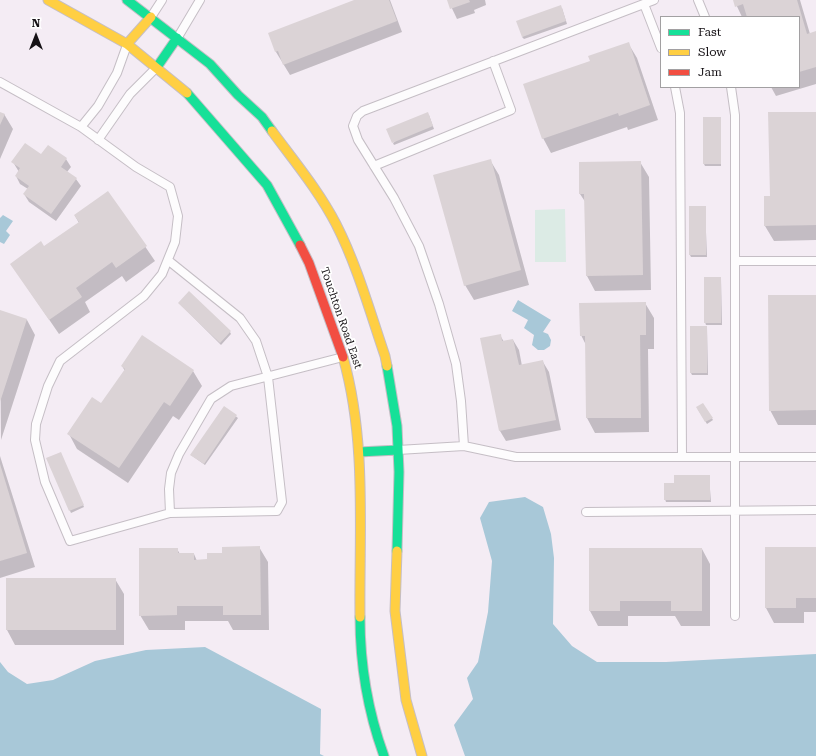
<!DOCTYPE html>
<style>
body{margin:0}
#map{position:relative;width:816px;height:756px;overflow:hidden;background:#f4ecf4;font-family:"Roboto Serif",serif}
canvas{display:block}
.legend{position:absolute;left:660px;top:16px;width:140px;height:72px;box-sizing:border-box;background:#fff;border:1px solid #a2a0a2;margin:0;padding:5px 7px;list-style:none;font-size:12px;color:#161216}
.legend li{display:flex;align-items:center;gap:8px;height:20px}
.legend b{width:20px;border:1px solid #a2a0a2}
.north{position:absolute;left:16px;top:16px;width:40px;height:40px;-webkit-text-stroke:3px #fff;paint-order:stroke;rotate:0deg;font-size:11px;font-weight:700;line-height:16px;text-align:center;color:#161216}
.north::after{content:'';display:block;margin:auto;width:14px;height:18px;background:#161216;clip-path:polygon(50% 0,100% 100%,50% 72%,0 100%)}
</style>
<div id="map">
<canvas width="816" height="756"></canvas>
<ul class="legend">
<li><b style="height:5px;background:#16e098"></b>Fast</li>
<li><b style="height:5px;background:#ffcf43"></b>Slow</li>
<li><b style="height:5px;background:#f24e42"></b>Jam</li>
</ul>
<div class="north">N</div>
</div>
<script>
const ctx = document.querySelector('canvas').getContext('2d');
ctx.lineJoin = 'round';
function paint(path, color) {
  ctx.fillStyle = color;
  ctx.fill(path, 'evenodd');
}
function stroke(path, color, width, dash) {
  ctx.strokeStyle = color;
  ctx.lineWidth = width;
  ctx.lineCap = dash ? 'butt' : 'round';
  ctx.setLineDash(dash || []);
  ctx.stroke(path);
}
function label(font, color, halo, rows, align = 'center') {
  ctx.font = font + ' "Roboto Serif",serif';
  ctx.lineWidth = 3.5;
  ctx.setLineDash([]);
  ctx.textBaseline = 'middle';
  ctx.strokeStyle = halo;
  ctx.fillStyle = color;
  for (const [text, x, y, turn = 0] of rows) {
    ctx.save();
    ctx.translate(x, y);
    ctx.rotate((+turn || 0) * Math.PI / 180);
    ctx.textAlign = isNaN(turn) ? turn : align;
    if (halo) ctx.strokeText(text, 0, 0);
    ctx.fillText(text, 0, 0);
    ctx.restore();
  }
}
paint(new Path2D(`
 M565,209L566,262H535V210Z`), '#dcebe5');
paint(new Path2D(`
 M3,215L13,221L6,231L10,235L4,244L0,242V218Z
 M518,300L551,320L543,332L548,334L551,340L550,346L544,350H538L532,345L534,335L524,328L528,320L512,311Z
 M525,497L543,507L551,534L554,558L553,624L572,646L597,662H666L816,654V756H465L454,725L473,699L467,678L478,662L488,612L492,561L480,518L489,502Z
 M205,647L321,709L320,754L324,756H0V662L8,672L27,684L53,680L95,661L146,650Z`), '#a8c8d8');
paint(new Path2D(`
 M357,0H390L402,32L290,75L276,52L269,34Z
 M448,0H485L486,5L474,10L475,13L457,19Z
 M734,0H800L810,34L816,33V84L776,96L771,87H799V17H742Z
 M562,8L567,24L524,39L522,37Z
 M628,43L637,58L658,120L628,130L627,127L551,153L543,138L591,62Z
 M0,113L4,114L13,129L0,159Z
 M816,113V240L774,241L765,226Z
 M429,115L434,129L394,145L393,143Z
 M704,118H720L721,120V166H705L704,164Z
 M48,146L66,159L71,167L67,172L76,179L81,186L56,221L29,202L24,194L28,189L20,184L16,176L19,172L13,162L41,156Z
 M490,160L499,175L529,285L474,300L465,285Z
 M640,162L649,177L651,290L595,291L587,276L586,203L580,194Z
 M108,192L155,261L126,282L122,276L85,302L90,312L59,334L11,264L44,248L79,223L75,216Z
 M705,207L707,257H691L690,255Z
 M721,278L722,325H706L705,322Z
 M190,293L230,332L231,334L221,345L181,305Z
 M816,296V425H778L770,410Z
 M645,303L654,318V349H648L649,432L595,433L587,418L586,345L581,335Z
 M0,312L27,320L35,335L1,440Z
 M707,327L708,375H692L691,373Z
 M500,335L504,342L513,340L519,350L522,366L543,362L549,372L561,430L506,441L500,431L481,339Z
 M143,337L193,371L202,386L179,420L173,416L128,483L77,449L69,434L102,405L125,371L122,366Z
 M703,404L713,420L707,424L697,408Z
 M224,407L238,418L205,465L191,455Z
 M0,456L35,567L0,578Z
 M62,456L84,507L71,513L47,459Z
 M709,476L711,502H666L665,499L675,484Z
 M259,547L268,562L269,630H233L228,621H185V630H149L140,615L177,549L180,554H194L197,561L208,560L223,554Z
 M766,548H816V612H804V623H774L766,608Z
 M702,549L710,564V626H681L675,616H628V626H598L590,611Z
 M115,579L124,594V645H15L7,630Z`), '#0003');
paint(new Path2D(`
 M354,0H389L397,21L283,65L278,51L275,52L268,33Z
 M447,0H469L470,2L450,9Z
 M733,0H797L807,34L816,31V67L799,72V17H747L743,4L735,7Z
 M561,5L566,21L522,37L516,21Z
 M629,42L650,105L619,116L618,113L542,139L523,84L590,61L588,56Z
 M0,112L5,114L0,125Z
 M428,112L433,126L392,143L386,129Z
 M768,112H816V225L764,226V196H770Z
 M703,117H721V164H703Z
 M25,143L41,154L48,145L67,158L61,167L77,178L51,214L23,194L29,186L15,176L20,168L11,162Z
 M491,159L521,270L464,286L433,175Z
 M641,161L643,275L586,276L584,194H579V162Z
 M108,191L147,246L116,268L112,262L76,288L82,297L49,320L10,264L41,241L44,246L79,222L74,215Z
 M689,206H706V255H689Z
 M704,277H721V323H704Z
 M189,291L231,331L220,343L178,303Z
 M768,295H816V410L769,411Z
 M646,302V335H640L641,418H586L585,336H580L579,303Z
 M0,310L27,319L0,402Z
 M690,326H707V373H690Z
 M501,334L502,341L513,339L519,365L543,360L556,420L499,431L480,338Z
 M142,335L194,370L170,406L164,402L119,468L67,434L92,397L101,403L125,369L121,366Z
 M703,403L713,418L705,422L696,407Z
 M224,406L237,415L204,464L190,455Z
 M61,452L84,505L69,511L46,458Z
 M0,464L27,553L0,561Z
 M674,475H710V500H664V483H674Z
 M260,546L261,615H223V606H177V615L139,616V548H178V553H194V560L207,559V553H222V547Z
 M765,547H816V598H796V608H765Z
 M589,548H702V611H671V601H620V611H589Z
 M6,578H116V630H6Z`), '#dbd3d6');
const lane = new Path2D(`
 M698,0L705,17
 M644,4L661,48
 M151,17L162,0
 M178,37L200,0
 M0,82L81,127L136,167L170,187L178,216L175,242L162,274L144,296L60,361L48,386L36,424L35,440L45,482L70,541L170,513L277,511L282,502L268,377L256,341L240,318L169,261
 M675,87L680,113L682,457
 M731,87L735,115V616
 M81,127L98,106L117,73L127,45
 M98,140L130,94L155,69
 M374,166L511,110L493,61
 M735,261H816
 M464,446L461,401L456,364L439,304L419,246L394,198L358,140L353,126L357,116L363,111L654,0
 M398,450L464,446L516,457H816
 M586,512L816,510
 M170,513L169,489L171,473L179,454L211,399L231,386L343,357`);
const fast = new Path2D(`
 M127,0L210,64L238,95L262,117L272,131
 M157,67L177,38
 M187,93L267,185L300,245
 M387,366L397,426L399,472L397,551
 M359,452L398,450
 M360,617C360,664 368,712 384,756`);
const slow = new Path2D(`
 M48,0L127,44L187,93
 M127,44L151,17
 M272,131C294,161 319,191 336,224C357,265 370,312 385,356L387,366
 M343,357C367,441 359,531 360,617
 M397,551L395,611L406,700L422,756`);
const jam = new Path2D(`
 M300,245L309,263L343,357`);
stroke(lane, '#c5bec5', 10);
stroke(fast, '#c5bec5', 11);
stroke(slow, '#c5bec5', 11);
stroke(jam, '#c5bec5', 11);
stroke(lane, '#fdfcfd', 8);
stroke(fast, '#16e098', 9);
stroke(slow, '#ffcf43', 9);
stroke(jam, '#f24e42', 9);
label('11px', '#161216', '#fff', [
 ["Touchton Road East",341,318,71]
]);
</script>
